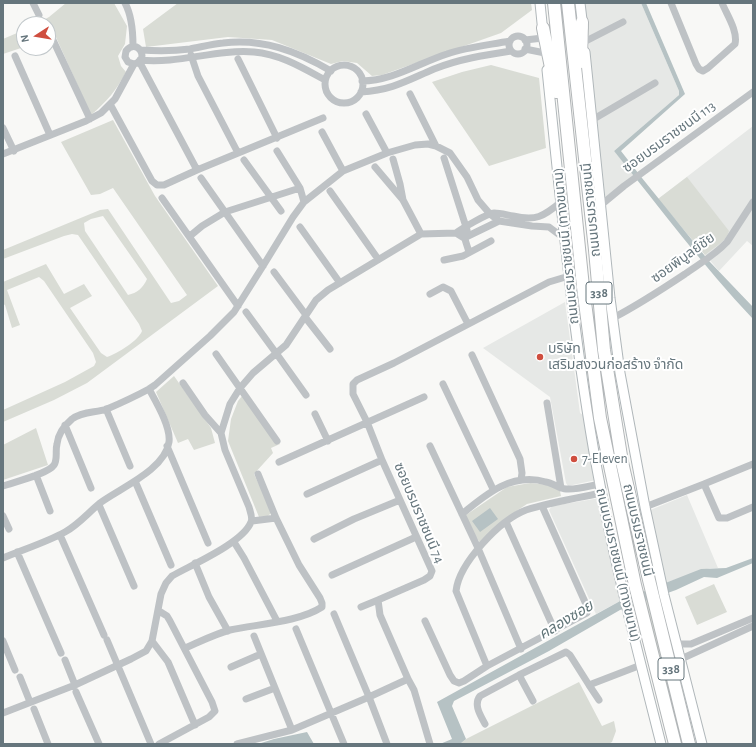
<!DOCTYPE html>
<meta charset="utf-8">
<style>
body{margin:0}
#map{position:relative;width:756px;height:747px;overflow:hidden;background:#f8f8f6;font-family:"Alegreya Sans",sans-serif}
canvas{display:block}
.frame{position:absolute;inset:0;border:4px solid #66767d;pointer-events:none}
.north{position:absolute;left:16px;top:16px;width:40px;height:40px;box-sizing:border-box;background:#fff;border:1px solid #c2c8cb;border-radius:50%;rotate:258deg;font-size:11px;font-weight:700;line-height:16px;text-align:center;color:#66767d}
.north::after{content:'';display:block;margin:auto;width:14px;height:18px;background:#cf4e3f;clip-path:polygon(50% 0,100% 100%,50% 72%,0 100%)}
</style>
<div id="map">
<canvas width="756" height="747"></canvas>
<div class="frame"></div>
<div class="north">N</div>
</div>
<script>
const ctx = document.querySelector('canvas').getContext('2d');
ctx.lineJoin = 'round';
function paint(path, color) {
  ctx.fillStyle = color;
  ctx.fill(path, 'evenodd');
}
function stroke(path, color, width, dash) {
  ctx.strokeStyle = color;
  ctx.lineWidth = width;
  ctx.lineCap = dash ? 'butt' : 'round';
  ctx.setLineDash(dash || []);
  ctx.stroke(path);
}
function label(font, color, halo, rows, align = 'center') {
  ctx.font = font + ' "Alegreya Sans","Noto Sans Thai",sans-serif';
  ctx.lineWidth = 4;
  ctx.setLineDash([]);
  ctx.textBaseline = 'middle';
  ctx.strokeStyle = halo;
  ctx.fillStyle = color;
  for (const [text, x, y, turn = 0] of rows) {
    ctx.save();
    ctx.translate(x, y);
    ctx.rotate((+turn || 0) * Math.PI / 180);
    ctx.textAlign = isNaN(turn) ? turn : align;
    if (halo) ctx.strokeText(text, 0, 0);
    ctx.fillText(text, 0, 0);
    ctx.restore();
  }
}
paint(new Path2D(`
 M585,3H641L679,91V95L614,151L634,175L604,198Z
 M753,126V246L747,241L719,271L658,199Z
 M565,302L580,413L583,415L596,480L568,486L566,483L550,397L483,348Z
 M687,495L718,568H710L665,583L648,511Z
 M600,498L622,600L596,614L549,510L552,506Z`), '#e6e8e6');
paint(new Path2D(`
 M66,3H114L127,26L125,44L118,56L121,66L126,72C116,91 107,101 91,115L55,35L48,37V24H36L49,17Z
 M178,3H531L532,10L501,33L382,75L372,76L357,63L343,61L331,64L272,40L228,37L146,47L143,29Z
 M24,30V47L3,54V39Z
 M491,65L539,78L546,148L489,166L432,82L462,72Z
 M113,120L155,196L218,286L87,383L54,400L3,422V410L65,382L94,366L96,362L93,353L44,281L39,277L7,290L20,325L12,328L5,305L3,304V282L46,264L64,294L84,284L92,296L70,308L101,353L107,357C118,353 138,341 142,331L139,324L78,235L72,234L64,236L3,259V250L100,210L108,209L171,303L179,301L187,295L113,188L100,194L91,195L61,142ZM103,216L147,279C143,288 137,293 128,295L85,231L84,223L91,219Z
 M687,177L729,231C726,242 713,248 705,255L658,199Z
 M174,376L211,428L215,443L194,450L188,439L178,443L156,392Z
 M242,396L280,444L271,448L273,453L254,474L272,512L268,516L259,517L228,441L231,419L238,401Z
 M36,428L48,465L3,480V445Z
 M530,483L559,486L561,496L527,504L503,520L480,543L468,524L466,515L507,487Z
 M714,584L727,612L697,625L685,597Z
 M650,599L686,744H678L642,602Z
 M579,682L602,726L614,721L616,731L612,742L608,744H460L466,739Z`), '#d9dcd5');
paint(new Path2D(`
 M641,3H646L685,94L621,151L642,178L709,261L753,307V319C703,266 660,208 614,151L679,95V91Z
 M490,508L498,519L480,532L472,521Z
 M753,558V563L717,578L704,577L676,590L620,610L549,651L454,701L452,706L466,739L460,744H440L452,739L437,702L622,600L701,569L726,568Z
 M307,732L314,744H303L302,743L294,744H258L274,739Z`), '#b6c2c4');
const secondary = new Path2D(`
 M540,3L543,33
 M580,3L583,28
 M585,52L610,298L620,373L645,507L664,595L702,744
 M547,70C561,204 573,337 597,469C614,562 638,653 661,744`);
const highway = new Path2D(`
 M554,3L583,287L600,418L635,585L675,744
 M568,3L595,250L604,350L622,462L649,580L689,744
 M543,28L556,92
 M581,62L582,22`);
stroke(secondary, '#b0b7ba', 11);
stroke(highway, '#b2b6b8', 14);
stroke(new Path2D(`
 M33,3L39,15
 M125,3C132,16 133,32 133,46
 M671,3L696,64L699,69L703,71L708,68L735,44C738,31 727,15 722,3
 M509 45a9 9 0 1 1 18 0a9 9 0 1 1-18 0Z
 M53,40L90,119
 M525,40L543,38
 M584,42L623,22
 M525,49L545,53
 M141,50C157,51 174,51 190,49C201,47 212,44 223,43C262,38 297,51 331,71
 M191,55L198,76L238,153
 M15,56L50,135
 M238,59L277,138
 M140,60C179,64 216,49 254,52C280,54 303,68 325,80
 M325 84a19 19 0 1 1 38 0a19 19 0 1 1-38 0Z
 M362,81C392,81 419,63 447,54C467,47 489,45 510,41
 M361,92C392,90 406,81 434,69C459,59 485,55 511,51
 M410,94L436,146
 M110,104L152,181L157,185H164L197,170L139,61
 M366,114L387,153
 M592,120L655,83
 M3,128L14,151
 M322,132L343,171
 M277,151L300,188L304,202
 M3,154L86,121L101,113L115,99L134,64C151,60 137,37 126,51L125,57L128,62L134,64
 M444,158L467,230
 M393,159L400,184L403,200
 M244,160L281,211
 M375,167L403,200L421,234
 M197,170L323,118
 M201,178L263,266
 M330,191L378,259
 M162,198L238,306
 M601,205L624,186L753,92
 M300,227L340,283
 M456,233C461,229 488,213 494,213C500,213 507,215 513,216C536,221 543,217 561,202
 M463,233L469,252
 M190,236L202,226L225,212L300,188
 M444,260L463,256L491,241
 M274,272L306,315
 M430,294L443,287L451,291L468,324
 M246,312L276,353L306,395
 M305,317L330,349
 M613,318C638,305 661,290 685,274C699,264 715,255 727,242L753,202
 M216,354L277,441
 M472,355L520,459L522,473L521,480
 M183,383L205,415L221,433
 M443,384L493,489
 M547,403L561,488
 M106,409L130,466
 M315,414L328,441
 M65,425L91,488
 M167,446L208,543
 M430,446L478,548L521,649
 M279,462L424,397
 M36,475L50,511
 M135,481L171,565
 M704,484L753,464
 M3,486C14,482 48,474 54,465C58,459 55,451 57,444C58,434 65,425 72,419C83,411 96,413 107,409C121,403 136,396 149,389L155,385L210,336L234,312L263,266L293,217L304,202L343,171L387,153L415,145L428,144L436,146L450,153L467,177L478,200L490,214L499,221L532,226L549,227L565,239
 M307,494L382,460
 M99,505L134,586
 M645,507L704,484L719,518H727L753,507
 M462,514C486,494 512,472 546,482C553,483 560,489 566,489C577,490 589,486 600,484
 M3,516L9,529
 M252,521L276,518
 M506,522L555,631
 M60,535L104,635
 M314,539L354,519L400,500
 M234,542L244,558L277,621
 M17,552L61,653
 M3,558C22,550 47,542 65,532C78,525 88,513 100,503C120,488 165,470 169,442C171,427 156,402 149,389
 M195,563L209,597L228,631
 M332,575L416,537
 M361,607L378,600
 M159,611L167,616L170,621L212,702L215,711L209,717L159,744
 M334,614L369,697L387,744
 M425,621L450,675L454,681L459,683L464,681L487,666L587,613V608L585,602L542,506
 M296,629L344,744
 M254,636L292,730
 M107,640L151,744
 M3,641L15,670
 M152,641L168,662L195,725
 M677,644H691L753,618
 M185,648C199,642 215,634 230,630C258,624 299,622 322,607V603L320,598L299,565L276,518L258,474
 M681,659L753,626
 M65,660L75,685
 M487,666L456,591C459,563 500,520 526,510C551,502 577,498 602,493
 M231,667L261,654
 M519,675L533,701
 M20,677L30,702
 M408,679L414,690L430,744
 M589,685L599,700
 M76,692L99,744
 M246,699L275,688
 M34,709L48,744
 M3,713L75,685L131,659L146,651L152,641L161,594L166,583L172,576C191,565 243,543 251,522C253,518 250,511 249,507L225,450L221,433L230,404L240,388L253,373L286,345L316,300L328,290L421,234L456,233L464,238L499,221
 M485,724C481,716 473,705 480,696L519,675L566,652L570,655L589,685L641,665
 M237,744L292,730L369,697L408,679L380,615L378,600L424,580L430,576L432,571L382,460L367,422L353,394V384L357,380L394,363L549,282L569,276`), '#bec2c5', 7);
stroke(secondary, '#fff', 9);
stroke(highway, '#fff', 12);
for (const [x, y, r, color] of [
 [540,357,4,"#cf4e3f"],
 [574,459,4,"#cf4e3f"]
]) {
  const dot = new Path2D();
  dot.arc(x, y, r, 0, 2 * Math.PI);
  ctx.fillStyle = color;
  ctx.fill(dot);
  stroke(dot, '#fff', 1.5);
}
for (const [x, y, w] of [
 [599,293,26],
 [671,669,26]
]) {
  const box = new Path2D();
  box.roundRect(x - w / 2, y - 11, w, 22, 3);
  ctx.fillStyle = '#fff';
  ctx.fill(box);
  stroke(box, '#66767d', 1);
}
label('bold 13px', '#66767d', null, [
 ["338",599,293],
 ["338",671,669]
]);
label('14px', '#66767d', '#fff', [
 ["ซอยบรมราชชนนี 113",669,137,-36],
 ["ถนนบรมราชชนนี",591,210,-96],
 ["ถนนบรมราชชนนี (ทางขนาน)",566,246,-96],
 ["ซอยพิบูลย์ชัย",683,258,-36],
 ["ซอยบรมราชชนนี 74",419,513,67],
 ["ถนนบรมราชชนนี",638,530,77],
 ["ถนนบรมราชชนนี (ทางขนาน)",618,565,77]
]);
label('14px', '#66767d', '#fff', [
 ["บริษัท",548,349],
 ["เสริมสงวนก่อสร้าง จำกัด",548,365],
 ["7-Eleven",582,459]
], 'left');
label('italic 15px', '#617578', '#fff', [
 ["คลองซอย",566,620,-31]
]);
</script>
